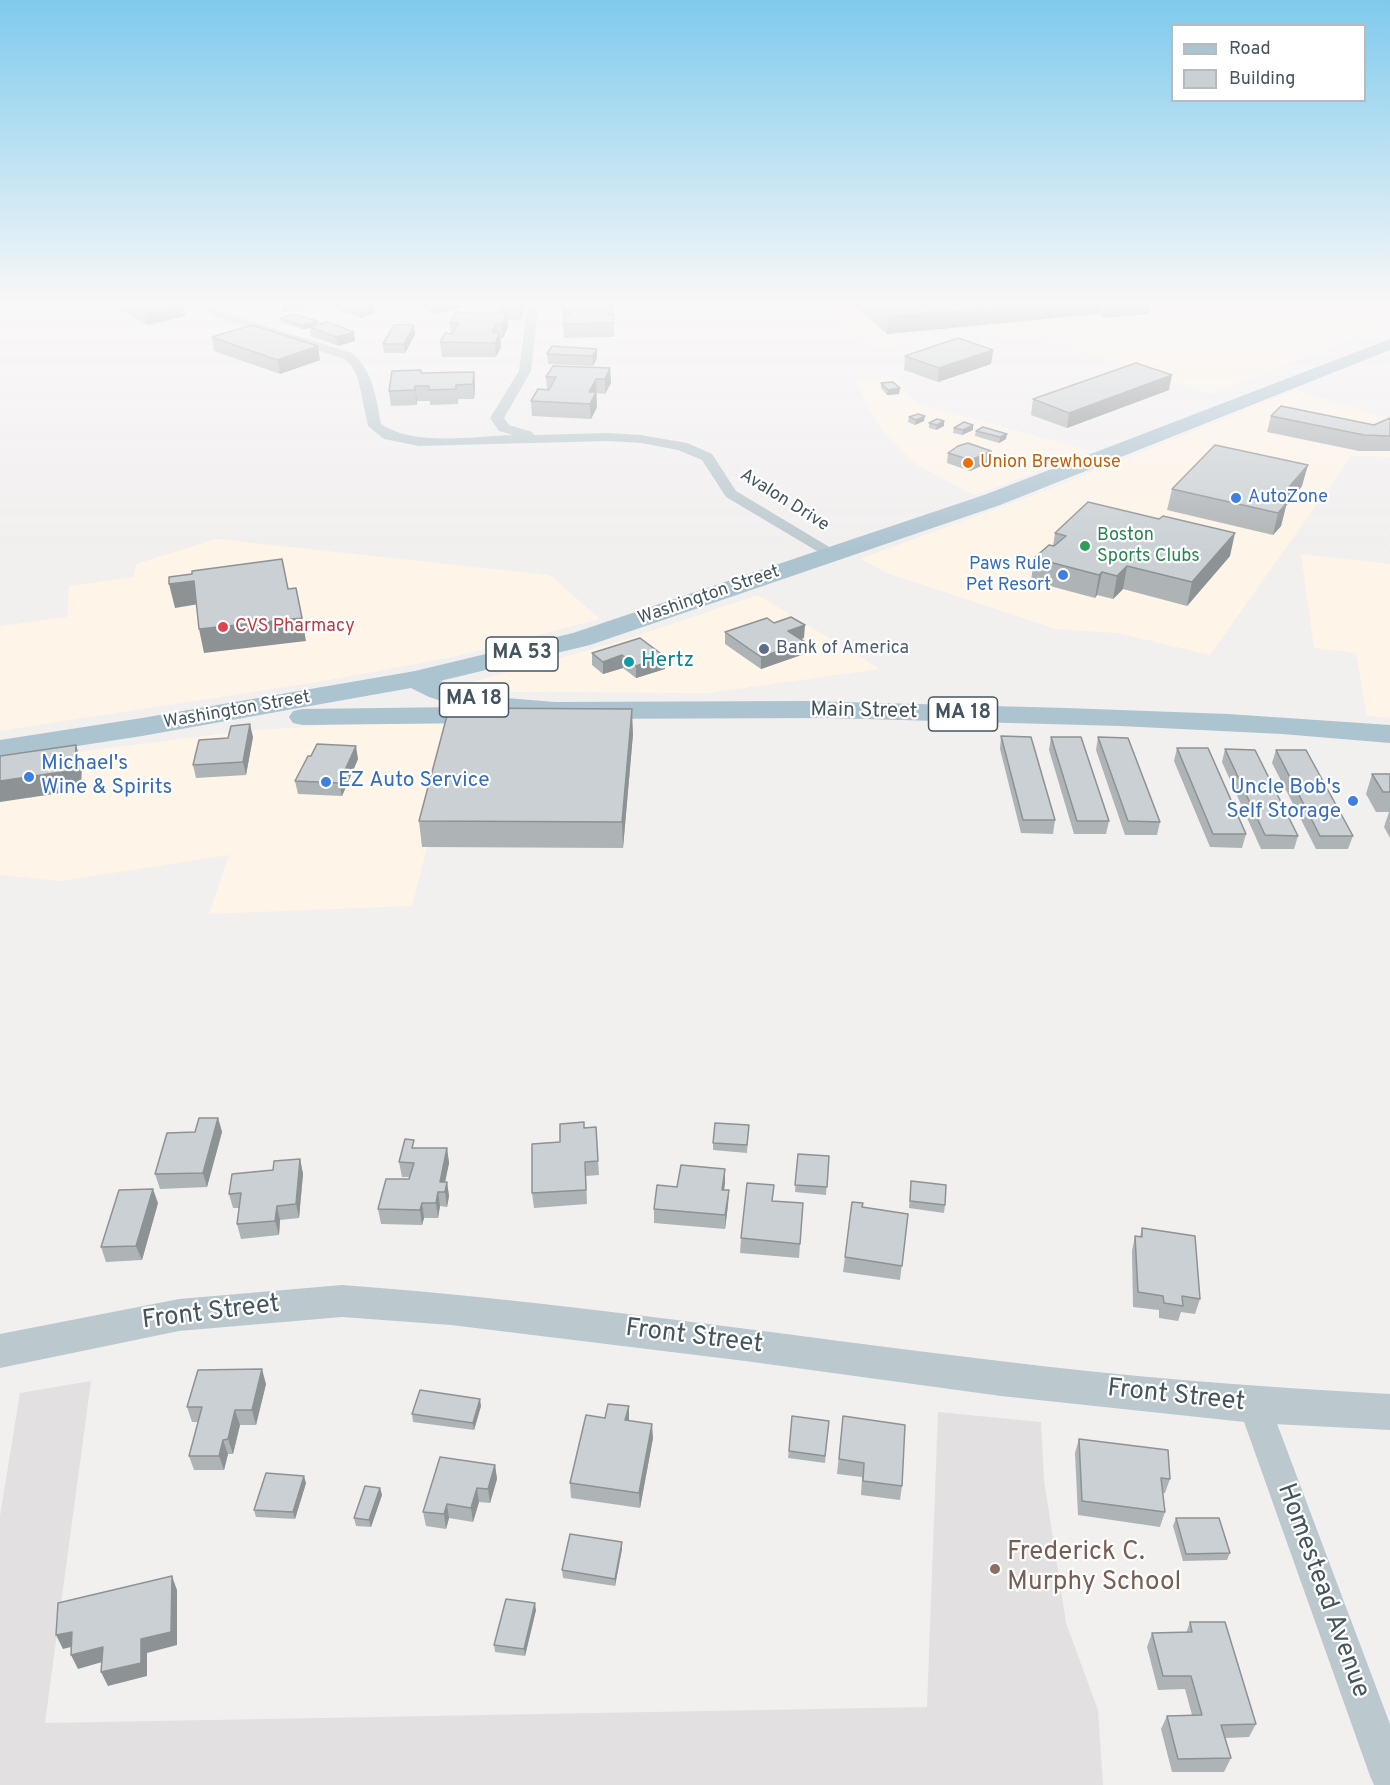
<!DOCTYPE html>
<style>
body{margin:0}
#map{position:relative;width:1390px;height:1785px;overflow:hidden;background:#f2efef;font-family:Overpass,sans-serif}
canvas{display:block}
.legend{position:absolute;left:1171px;top:24px;width:195px;height:78px;box-sizing:border-box;background:#fff;border:2px solid #b5bbbf;margin:0;padding:8px 10px;list-style:none;font-size:18px;color:#45555e}
.legend li{display:flex;align-items:center;gap:12px;height:30px}
.legend b{width:30px;border:2px solid #b5bbbf}
</style>
<div id="map">
<canvas width="1390" height="1785"></canvas>
<ul class="legend">
<li><b style="height:8px;background:#acc3d0"></b>Road</li>
<li><b style="height:16px;background:#cad0d4"></b>Building</li>
</ul>
</div>
<script>
const ctx = document.querySelector('canvas').getContext('2d');
ctx.lineJoin = 'round';
function paint(path, color) {
  ctx.fillStyle = color;
  ctx.fill(path, 'evenodd');
}
function stroke(path, color, width, dash) {
  ctx.strokeStyle = color;
  ctx.lineWidth = width;
  ctx.lineCap = dash ? 'butt' : 'round';
  ctx.setLineDash(dash || []);
  ctx.stroke(path);
}
function label(font, color, halo, rows, align = 'center') {
  ctx.font = font + ' Overpass,sans-serif';
  ctx.lineWidth = 4.5;
  ctx.setLineDash([]);
  ctx.textBaseline = 'middle';
  ctx.strokeStyle = halo;
  ctx.fillStyle = color;
  for (const [text, x, y, turn = 0] of rows) {
    ctx.save();
    ctx.translate(x, y);
    ctx.rotate((+turn || 0) * Math.PI / 180);
    ctx.textAlign = isNaN(turn) ? turn : align;
    if (halo) ctx.strokeText(text, 0, 0);
    ctx.fillText(text, 0, 0);
    ctx.restore();
  }
}
paint(new Path2D(`
 M824,302H1312L1329,306L1339,302H1390V323L1211,394L1030,334L871,348Z
 M894,376L917,404L1092,451L975,495L915,464L881,429L854,380Z
 M1296,390L1390,419V457L1351,456L1210,655L1117,633L1056,629L887,573L860,559L1050,489Z
 M216,539L550,575L600,619L453,657L324,681L0,731V626L67,617L69,586L134,577L136,564Z
 M1301,554L1390,564V718L1367,716L1356,653L1314,648Z
 M758,595L880,669L709,693L478,692L468,687L472,682L621,641Z
 M460,721L412,906L209,914L229,855L61,881L0,875V762L243,731L362,723Z`), '#fef4e7');
paint(new Path2D(`
 M91,1381L45,1723L927,1707L938,1412L1041,1422L1044,1480L1066,1623L1098,1710L1103,1785H0V1516L20,1393Z`), '#e3e0e1');
paint(new Path2D(`
 M189,302H203L227,314L352,353C374,372 376,398 381,424C414,447 475,436 513,435L499,431L490,418L519,371L528,302H539L531,371L504,418L509,425L532,432L534,435L607,433L641,435L687,443L712,454L736,491L841,554L833,559L827,557L726,497L702,460L678,450L641,443L607,441L419,446L384,439L368,426L358,378L351,365L344,359L219,318Z
 M1254,1391L1265,1395L1270,1405L1390,1724V1785H1374L1370,1776L1238,1405L1243,1395Z`), '#bbc9cf');
paint(new Path2D(`
 M342,1285C562,1301 780,1335 1000,1361C1129,1377 1260,1387 1390,1394V1430L1254,1423L1001,1396L745,1361L451,1325L342,1317L179,1331L0,1368V1334L179,1299Z`), '#bbc9cf');
paint(new Path2D(`
 M1390,339V350L1000,505L590,645L440,681L471,692L494,697L555,702L805,701L1066,708L1228,714L1390,725V743L1282,734L1120,726L828,718L555,719L492,713L489,721L479,723L303,725L293,723L289,717L293,711L303,709L460,707L429,697L411,688L142,736L0,758V740L142,718L415,671L573,633L984,495Z`), '#acc3d0');
paint(new Path2D(`
 M110,302H181L186,316L147,325L111,304Z
 M208,302H230L231,303L217,306Z
 M281,302H304V310L283,312Z
 M334,302H367L375,313L361,318L335,309Z
 M405,302H461H459V308L435,314Z
 M504,302H527V303L520,320H508V327L503,338H500L501,347L496,357H442L440,342L451,334L450,323L500,313V310Z
 M614,302V337L564,338L562,308Z
 M849,302H1151L1148,314L1104,318L1098,314L887,334Z
 M280,318L318,321V324L355,341L338,346L311,336L310,328L303,329L281,323Z
 M414,325L415,335L405,353H384L383,344Z
 M212,337L320,360L280,374L214,351Z
 M597,349V358L593,366L548,364L547,354Z
 M993,350L991,364L938,382L904,370L905,356Z
 M610,368L611,383L605,394L596,393L597,407L591,419L532,416L531,401L547,390L546,377Z
 M474,372L475,386L474,399H458V404L430,405V401H417V405L391,406L389,391L422,373Z
 M881,383L899,394L887,395L881,388Z
 M1169,390L1067,428L1031,415L1033,399Z
 M1271,416L1374,425L1390,418V451H1359L1267,432Z
 M909,417L924,421L915,425L908,422Z
 M944,421V426L936,430L929,428V423Z
 M954,428L973,430L962,435L953,433Z
 M976,431L1006,439L999,443L975,436Z
 M948,453L990,462L970,471L947,463Z
 M1302,486L1286,506L1281,526L1273,535L1167,510L1172,489Z
 M1055,533L1230,556L1187,606L1123,589L1113,599L1097,595L1095,598L1031,581L1034,558L1053,546Z
 M774,623L804,638L800,639L804,654L761,669L725,644V632Z
 M640,638L665,669L636,678L623,668L603,674L592,665V653Z
 M633,734L623,848L422,847L419,821Z
 M1001,736L1055,820L1053,834L1021,833L1000,749Z
 M253,737L246,775L196,778L193,765L228,738Z
 M1051,737L1109,821L1106,834H1074L1049,750Z
 M1098,737L1160,822L1157,835H1125L1096,750Z
 M1177,748L1246,834L1242,848L1210,847L1174,761Z
 M1225,749L1298,836L1294,849H1261L1222,762Z
 M1276,750L1353,836L1348,849H1316L1272,763Z
 M311,756L358,759L342,796L298,794L295,781Z
 M1372,774H1390V838L1384,827L1389,812H1376L1366,794Z
 M218,1118L222,1132L207,1187L160,1189L155,1174L195,1132Z
 M749,1125L747,1153L713,1150V1143Z
 M584,1127H596L599,1175L586,1176L587,1204L534,1208L532,1193L560,1142Z
 M416,1148H447L449,1163L445,1182H447L449,1196L447,1207L440,1206L438,1218H424L422,1225L381,1224L378,1209L409,1179L410,1177H402L399,1162Z
 M798,1154L829,1156L826,1195L795,1192Z
 M300,1159L303,1174L299,1218L280,1220L279,1235L241,1239L237,1224L239,1208H233L229,1194L273,1170Z
 M911,1181L945,1205L944,1213L909,1208Z
 M725,1183L724,1190H729L728,1205L725,1229L654,1223V1209L677,1187Z
 M773,1201L803,1203L799,1258L740,1253L741,1238Z
 M158,1203L142,1260L106,1262L101,1247Z
 M863,1207L908,1214L900,1280L843,1272L845,1257Z
 M1142,1228L1200,1299L1195,1314L1181,1312L1178,1321L1159,1318V1310L1133,1307L1132,1251L1135,1236L1140,1237Z
 M266,1384L256,1425H240L233,1454H228L224,1470H194L189,1456L198,1422H192L187,1407Z
 M481,1406L474,1430L413,1422L412,1414Z
 M792,1416L829,1421L825,1463L788,1458Z
 M843,1416L902,1486L900,1500L861,1495L862,1477L837,1474Z
 M629,1421L653,1438L640,1508L571,1498L570,1483Z
 M1079,1439L1170,1479L1165,1493H1163L1165,1512L1160,1527L1078,1515L1075,1453Z
 M495,1465L497,1479L490,1503L479,1502L473,1522L449,1518L446,1529L426,1526L423,1512Z
 M306,1483L295,1519L256,1517L254,1510Z
 M380,1488L382,1495L371,1527L356,1526L354,1518Z
 M1176,1518L1230,1553L1227,1560L1183,1561L1173,1526Z
 M622,1542V1549L615,1586L563,1578L562,1570Z
 M536,1610L525,1656L495,1652L494,1645Z
 M1190,1622L1256,1724L1249,1737L1225,1738L1231,1758L1224,1772H1172L1161,1729L1167,1716L1192,1715L1185,1689L1158,1690L1147,1647L1152,1633H1186Z`), '#aeb3b6');
paint(new Path2D(`
 M216,302H230L231,303L217,306Z
 M434,302H461H459V308L435,314Z
 M523,302H527V303L520,320V310Z
 M1040,302H1100L1098,314L887,334L888,316Z
 M1107,302H1151L1148,314L1104,318Z
 M183,303L186,316L147,325L144,311Z
 M374,304L375,313L361,318L360,308Z
 M507,313L508,327L503,338L502,324Z
 M318,321L319,326L310,327V328L303,329L302,325Z
 M496,324L497,338L492,333Z
 M414,325L415,335L405,353L404,344Z
 M354,332L355,341L338,346L336,337Z
 M500,333L501,347L496,357L495,343Z
 M318,346L320,360L280,374L277,360Z
 M597,349V358L593,366L592,356Z
 M993,350L991,364L938,382L939,368Z
 M610,368L611,383L605,394V379Z
 M474,372L475,386L474,399L473,384Z
 M1172,375L1169,390L1067,428L1069,413Z
 M596,379L597,407L591,419L589,392Z
 M415,386L417,401V405L415,390Z
 M900,388L899,394L887,395L888,390Z
 M925,416L924,421L915,425L916,420Z
 M944,421V426L936,430L937,425Z
 M973,425V430L962,435L963,430Z
 M1007,434L1006,439L999,443L1000,437Z
 M991,451L990,462L970,471L971,460Z
 M1308,465L1302,486L1286,506L1281,526L1273,535L1278,513L1276,502Z
 M1235,533L1230,556L1187,606L1192,582Z
 M1127,566L1123,589L1113,599L1117,576Z
 M1102,572L1097,595L1095,598L1099,575Z
 M194,581L199,604L175,608L169,584Z
 M302,618L306,641L204,653L199,629Z
 M805,625L804,638L788,643V631Z
 M805,642L804,654L761,669V657Z
 M622,655L623,668L603,674V662Z
 M664,656L665,669L636,678V666Z
 M632,709L633,734L623,848L622,822Z
 M250,724L253,737L246,775L243,762Z
 M76,745L82,764L81,790L0,802V781Z
 M356,746L358,759L342,796L339,783Z
 M218,1118L222,1132L207,1187L203,1173Z
 M447,1148L449,1163L443,1192L440,1182Z
 M300,1159L303,1174L299,1218L296,1204Z
 M725,1169V1183L722,1204V1190Z
 M447,1182L449,1196L447,1207L445,1192Z
 M153,1189L158,1203L142,1260L136,1246Z
 M729,1190L728,1205L725,1229V1215Z
 M438,1192L440,1206L438,1218L436,1203Z
 M422,1203L424,1218L422,1225L420,1210Z
 M277,1206L280,1220L279,1235L275,1221Z
 M262,1369L266,1384L256,1425L252,1410Z
 M480,1399L481,1406L474,1430L473,1423Z
 M629,1406V1421L625,1420Z
 M235,1410L240,1425L233,1454L228,1439Z
 M652,1424L653,1438L640,1508L639,1493Z
 M223,1440L228,1454L224,1470L219,1456Z
 M495,1465L497,1479L490,1503L488,1489Z
 M304,1476L306,1483L295,1519L293,1512Z
 M380,1488L382,1495L371,1527L369,1520Z
 M477,1488L479,1502L473,1522L471,1508Z
 M447,1504L449,1518L446,1529L444,1514Z
 M622,1542V1549L615,1586V1579Z
 M172,1576L177,1590V1645L147,1653V1676L108,1686L101,1672L141,1639Z
 M535,1603L536,1610L525,1656L524,1649Z
 M72,1632L79,1645L63,1649L56,1635Z
 M103,1647L109,1660L78,1669L71,1655Z`), '#8d9294');
const building = new Path2D(`
 M127,302H181L183,303L144,311Z
 M340,302H367L374,304L360,308Z
 M504,302H523L520,310H500Z
 M563,302H614V306H607V315H614L613,323L563,324L564,315H570V308H562Z
 M871,302H1040L888,316Z
 M456,312L507,313L502,324H496L492,333H500L495,343L440,342L445,333L452,334L458,323H450Z
 M293,314L318,321L302,325L280,318Z
 M327,322L354,332L336,337L310,327Z
 M252,325L318,346L277,360L212,337Z
 M394,325H414L404,344H383Z
 M958,338L993,350L939,368L905,356Z
 M552,346L597,349L592,356L547,354Z
 M1136,363L1172,375L1069,413L1033,399Z
 M553,366L610,368L605,379H596L589,392H596L590,404L531,401L538,389L549,390L556,377H546Z
 M421,370V373L474,372L473,384L456,385V389L429,390V386H415V390L389,391L392,371Z
 M893,382L900,388L888,390L881,383Z
 M1281,406L1374,425L1390,418V436L1364,435L1271,416Z
 M918,414L925,416L916,420L909,417Z
 M937,419L944,421L937,425L929,423Z
 M964,422L973,425L963,430L954,428Z
 M983,427L1007,434L1000,437L976,431Z
 M968,443L991,451L971,460L948,453L958,446Z
 M1215,445L1308,465L1276,502L1286,504L1278,513L1172,489Z
 M1088,502L1159,519L1163,516L1235,533L1192,582L1127,566L1117,576L1102,572L1099,575L1034,558L1049,545L1054,546L1066,536L1055,533Z
 M282,559L288,589L296,588L302,618L199,629L194,581L169,584V577L192,574V571Z
 M791,617L805,625L788,631L805,642L761,657L725,632L767,618L774,623Z
 M640,638L664,656L636,666L622,655L603,662L592,653Z
 M449,708L632,709L622,822L419,821Z
 M250,724L243,762L193,765L199,740L228,738L231,726Z
 M1001,736L1031,737L1055,820H1023Z
 M1051,737H1081L1109,821H1077Z
 M1098,737L1128,738L1160,822L1128,821Z
 M317,744L356,746L339,783L295,781L308,756H311Z
 M76,745L75,770L0,781V756Z
 M1177,748H1208L1246,834H1213Z
 M1225,749L1255,750L1298,836L1265,835Z
 M1276,750H1306L1353,836H1320Z
 M1372,774H1390V792H1383Z
 M199,1118H218L203,1173L155,1174L167,1133L195,1132Z
 M584,1122V1128L596,1127L598,1161L585,1162L586,1190L532,1193V1144L560,1142V1124Z
 M715,1123L749,1125L747,1145L713,1143Z
 M405,1139L414,1140L412,1148H447L440,1182H447L445,1192H438L436,1203H422L420,1210L378,1209L386,1179H409L414,1163L399,1162Z
 M798,1154L829,1156L827,1187L795,1185Z
 M300,1159L296,1204L277,1206L275,1221L237,1224L241,1193L229,1194L232,1174L273,1170L274,1161Z
 M681,1165L725,1169L722,1190H729L725,1215L654,1209L657,1185L677,1187Z
 M911,1181L946,1185L945,1205L910,1201Z
 M747,1183L774,1185L772,1201L803,1203L800,1244L741,1238Z
 M153,1189L136,1246L101,1247L119,1190Z
 M852,1202L863,1203L862,1207L908,1214L902,1266L845,1257Z
 M1142,1228L1195,1236L1200,1299L1182,1296L1183,1306L1164,1303L1163,1296L1138,1292L1135,1236L1142,1237Z
 M262,1369L252,1410H235L228,1439L223,1440L219,1456H189L202,1407H187L198,1370Z
 M420,1390L480,1399L473,1423L412,1414Z
 M608,1404L629,1406L625,1420L652,1424L639,1493L570,1483L586,1415L605,1418Z
 M792,1416L829,1421L825,1456L789,1451Z
 M843,1416L905,1425L902,1486L863,1481L864,1463L839,1459Z
 M1079,1439L1168,1450L1170,1479L1161,1478L1165,1512L1082,1501Z
 M440,1457L495,1465L488,1489L477,1488L471,1508L447,1504L444,1514L423,1512Z
 M266,1473L304,1476L293,1512L254,1510Z
 M365,1486L380,1488L369,1520L354,1518Z
 M1176,1518H1219L1230,1553L1186,1554Z
 M570,1534L622,1542L615,1579L562,1570Z
 M172,1576L171,1632L141,1639V1663L101,1672L103,1647L71,1655L72,1632L56,1635L58,1603Z
 M506,1599L535,1603L524,1649L494,1645Z
 M1190,1622H1225L1256,1724L1221,1725L1231,1758L1178,1759L1167,1716L1202,1715L1191,1676H1163L1152,1633L1192,1632Z`);
paint(building, '#cad0d4');
stroke(building, '#8d9294', 1.5);
const sky = ctx.createLinearGradient(0, 0, 0, 552);
sky.addColorStop(0, '#7fcaed');
sky.addColorStop(0.55, '#f9f8f8');
sky.addColorStop(1, '#f9f8f800');
ctx.fillStyle = sky;
ctx.fillRect(0, 0, 1390, 552);
for (const [x, y, r, color] of [
 [968,463,6,"#e8710a"],
 [1236,498,6,"#3f7fe0"],
 [1085,546,6,"#2e9e5b"],
 [1063,575,6,"#3f7fe0"],
 [223,627,6,"#e0444e"],
 [764,649,6,"#5c6f8a"],
 [629,662,6,"#0f9aa8"],
 [29,777,6,"#3f7fe0"],
 [326,782,6,"#3f7fe0"],
 [1353,801,6,"#3f7fe0"],
 [995,1569,6,"#8d6e63"]
]) {
  const dot = new Path2D();
  dot.arc(x, y, r, 0, 2 * Math.PI);
  ctx.fillStyle = color;
  ctx.fill(dot);
  stroke(dot, '#fff', 2);
}
label('18px', '#c56008', '#fff', [
 ["Union Brewhouse",980,463]
], 'left');
label('18px', '#366cbe', '#fff', [
 ["AutoZone",1248,498],
 ["Paws Rule",1051,565,"right"],
 ["Pet Resort",1051,586,"right"]
], 'left');
label('18px', '#45555e', '#fff', [
 ["Avalon Drive",784,501,32],
 ["Washington Street",709,596,-19],
 ["Washington Street",237,711,-10]
]);
label('18px', '#27864d', '#fff', [
 ["Boston",1097,536],
 ["Sports Clubs",1097,557]
], 'left');
label('18px', '#be3a42', '#fff', [
 ["CVS Pharmacy",235,627]
], 'left');
label('18px', '#4e5e75', '#fff', [
 ["Bank of America",776,649]
], 'left');
for (const [x, y, w] of [
 [522,654,72],
 [474,700,69],
 [963,714,69]
]) {
  const box = new Path2D();
  box.roundRect(x - w / 2, y - 17, w, 34, 4.5);
  ctx.fillStyle = '#fff';
  ctx.fill(box);
  stroke(box, '#45555e', 1.5);
}
label('bold 20px', '#45555e', null, [
 ["MA 53",522,654],
 ["MA 18",474,700],
 ["MA 18",963,714]
]);
label('21px', '#0d838f', '#fff', [
 ["Hertz",641,662]
], 'left');
label('21px', '#45555e', '#fff', [
 ["Main Street",864,712,1]
]);
label('21px', '#366cbe', '#fff', [
 ["Michael's",41,765],
 ["Wine & Spirits",41,789],
 ["EZ Auto Service",338,782],
 ["Uncle Bob's",1341,789,"right"],
 ["Self Storage",1341,813,"right"]
], 'left');
label('26px', '#45555e', '#fff', [
 ["Front Street",211,1314,-7],
 ["Front Street",694,1338,7],
 ["Front Street",1176,1397,6],
 ["Homestead Avenue",1322,1591,70]
]);
label('26px', '#785e54', '#fff', [
 ["Frederick C.",1007,1554],
 ["Murphy School",1007,1584]
], 'left');
</script>
